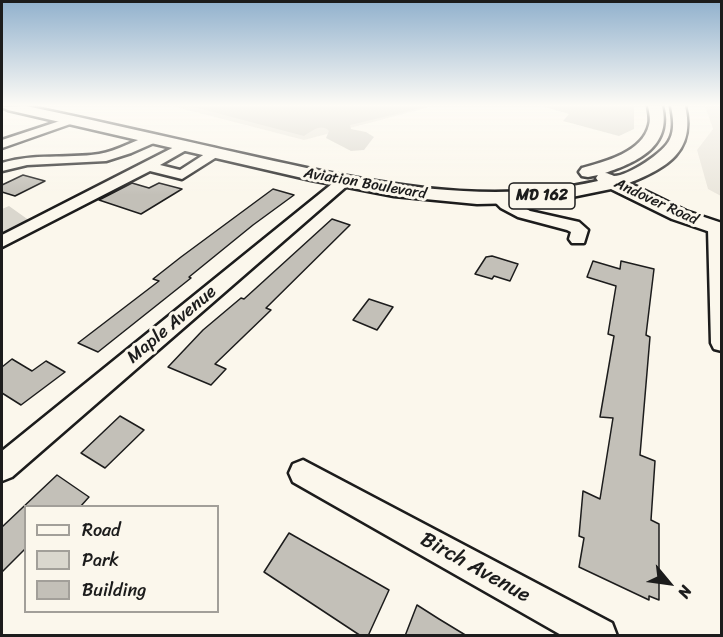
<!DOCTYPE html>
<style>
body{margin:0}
#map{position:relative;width:723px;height:637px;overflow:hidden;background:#fbf7ec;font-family:Sriracha,sans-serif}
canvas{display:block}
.frame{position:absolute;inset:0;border:3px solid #1c1c1c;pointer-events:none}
.legend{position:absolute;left:24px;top:505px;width:195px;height:108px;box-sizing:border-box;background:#fbf7ec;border:2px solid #a29f99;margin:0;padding:8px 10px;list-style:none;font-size:18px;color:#1c1c1c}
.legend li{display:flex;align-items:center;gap:12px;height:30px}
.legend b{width:30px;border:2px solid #a29f99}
.north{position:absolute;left:639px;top:553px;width:60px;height:60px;-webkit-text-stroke:4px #fbf7ec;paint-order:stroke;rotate:119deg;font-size:16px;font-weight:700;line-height:24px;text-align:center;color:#1c1c1c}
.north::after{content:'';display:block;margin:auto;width:21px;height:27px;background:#1c1c1c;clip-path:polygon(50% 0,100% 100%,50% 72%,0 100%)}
</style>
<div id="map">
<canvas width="723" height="637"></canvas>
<div class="frame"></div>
<ul class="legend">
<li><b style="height:8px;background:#fbf7ec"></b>Road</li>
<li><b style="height:16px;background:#dad7ce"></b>Park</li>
<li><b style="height:16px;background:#c3c0b8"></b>Building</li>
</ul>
<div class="north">N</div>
</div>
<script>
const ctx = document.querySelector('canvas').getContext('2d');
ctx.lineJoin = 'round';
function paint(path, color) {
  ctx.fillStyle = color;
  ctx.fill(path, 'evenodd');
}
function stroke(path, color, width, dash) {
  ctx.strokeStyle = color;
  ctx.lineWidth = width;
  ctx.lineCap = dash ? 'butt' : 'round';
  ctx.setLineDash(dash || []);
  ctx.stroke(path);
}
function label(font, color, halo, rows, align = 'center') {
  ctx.font = font + ' Sriracha,sans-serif';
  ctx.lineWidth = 6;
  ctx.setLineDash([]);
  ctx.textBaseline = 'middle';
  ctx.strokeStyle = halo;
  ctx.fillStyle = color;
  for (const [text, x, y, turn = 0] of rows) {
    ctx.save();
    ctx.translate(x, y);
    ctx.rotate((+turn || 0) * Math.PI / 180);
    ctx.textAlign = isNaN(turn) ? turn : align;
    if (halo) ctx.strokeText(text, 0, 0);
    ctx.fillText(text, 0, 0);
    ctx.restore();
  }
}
paint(new Path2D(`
 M172,106H434L304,140Z
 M705,106H721V196L708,189L697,150L713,129Z`), '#eae6dc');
paint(new Path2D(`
 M190,106H430L350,125L351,129L366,132L374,137L364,150L351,151L326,138L329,131C321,123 312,131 304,136Z
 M541,106H634V129L619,136L563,121L569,114Z
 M9,206L30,221L2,233V209Z`), '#dad7ce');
const building = new Path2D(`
 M23,175L45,181L15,196L2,192V185Z
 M132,183L149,188L159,183L182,189L141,214L99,200Z
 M273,189L294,195L253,225L189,277L191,278L98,352L78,343L159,281L153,279L181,257Z
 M332,219L350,225L266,308L271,310L215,364L226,369L211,385L168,367L203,330L241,298L244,299Z
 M492,256L518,264L510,281L494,276L492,279L475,274L486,257Z
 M593,261L620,269L621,261L654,269L646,335L650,337L640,455L655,461L651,520L659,524V600L649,596V600L579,567L584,538L579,536L583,491L600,499L613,418L600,417L614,336L608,334L616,286L587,277Z
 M369,299L393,307L377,330L353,320Z
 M12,359L32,371L46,361L65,372L21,405L2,393V367Z
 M120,416L144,430L105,468L81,453Z
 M57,475L89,497L80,507H26V548L2,572V527Z
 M289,533L389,590L368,636H361L264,572Z
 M417,605L439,619L467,636H405Z`);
paint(building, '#c3c0b8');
stroke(building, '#1c1c1c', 1.5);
const minor = new Path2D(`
 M72,117L76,118V122L2,148V140Z
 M152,135L156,136L158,139L156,142L131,153L106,161L27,165L2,171V163C34,153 66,159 99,154C118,151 134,140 152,135Z
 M184,142L190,146L188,149L160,165L180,170L211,150L216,149L223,153L182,179L150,171L2,247V235Z
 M343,178L348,179L350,182L348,185L12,477L2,481V451L338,179Z
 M499,193L530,211L579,222L588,230L584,243H572L569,239L571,232L567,230L518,217L501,208L491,198Z
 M716,224L722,225V351L714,349L711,343L708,229Z
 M303,460L612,623L617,636H563L293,482L289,473L293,464Z`);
const major = new Path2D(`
 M26,106C99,121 171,138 243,154C359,180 480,208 598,181L596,178L598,175L588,177L582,176L579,172L582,168C604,162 643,152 649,125C651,119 649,112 648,106H662C672,146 638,162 605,173C608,173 611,175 614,176C628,176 665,152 670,139C675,129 673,117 671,106H685C696,151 667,168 629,183L686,211L722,223V236L672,219L611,189L572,197L519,203L477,204L394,196L311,180L8,110L2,107Z`);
stroke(minor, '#1c1c1c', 5);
stroke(major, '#1c1c1c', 5);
paint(minor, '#fbf7ec');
paint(major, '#fbf7ec');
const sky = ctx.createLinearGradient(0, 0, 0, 195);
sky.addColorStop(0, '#91b1cd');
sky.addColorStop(0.54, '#fdfbf6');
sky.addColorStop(1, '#fdfbf600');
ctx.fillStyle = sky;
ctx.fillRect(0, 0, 723, 195);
label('15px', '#1c1c1c', '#fbf7ec', [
 ["Aviation Boulevard",365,184,10],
 ["Andover Road",656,202,25]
]);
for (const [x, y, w] of [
 [542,196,66]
]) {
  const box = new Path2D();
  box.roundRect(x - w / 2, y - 13, w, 26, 4.5);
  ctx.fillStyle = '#fbf7ec';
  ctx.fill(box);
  stroke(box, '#1c1c1c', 1.5);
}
label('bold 16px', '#1c1c1c', null, [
 ["MD 162",542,196]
]);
label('18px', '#1c1c1c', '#fbf7ec', [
 ["Maple Avenue",172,325,-40]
]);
label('21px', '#1c1c1c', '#fbf7ec', [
 ["Birch Avenue",475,568,29]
]);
</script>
